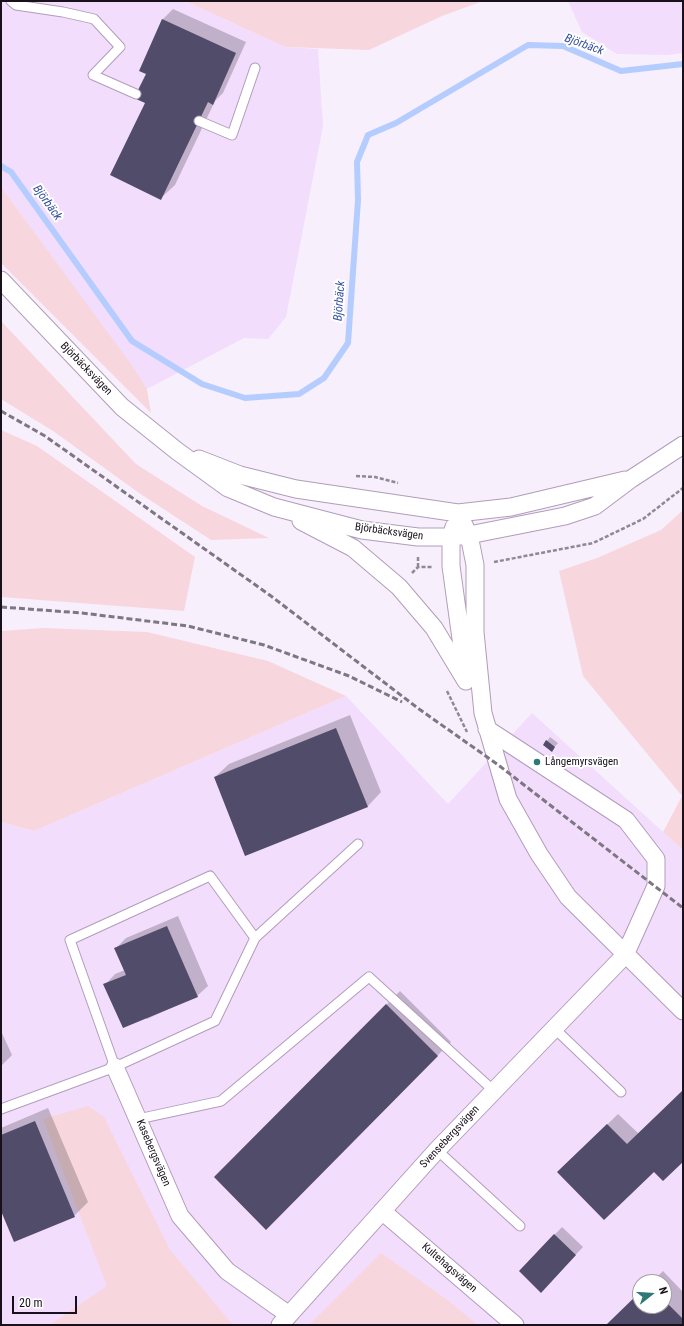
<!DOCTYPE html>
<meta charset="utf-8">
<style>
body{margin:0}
#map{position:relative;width:684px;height:1326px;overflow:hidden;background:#f8effc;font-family:"Roboto Condensed",sans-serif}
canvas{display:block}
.frame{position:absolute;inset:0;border:2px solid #18101b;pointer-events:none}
.north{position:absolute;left:632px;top:1274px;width:40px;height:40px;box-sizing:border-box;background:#fff;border:1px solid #a39fa4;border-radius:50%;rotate:73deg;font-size:11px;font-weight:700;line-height:16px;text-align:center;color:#18101b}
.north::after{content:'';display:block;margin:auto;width:14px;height:18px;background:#307977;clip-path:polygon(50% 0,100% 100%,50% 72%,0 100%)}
.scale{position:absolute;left:12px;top:1296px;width:65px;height:18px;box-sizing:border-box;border:2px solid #18101b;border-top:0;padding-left:5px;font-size:12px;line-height:14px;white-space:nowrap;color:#18101b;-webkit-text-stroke:3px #fff;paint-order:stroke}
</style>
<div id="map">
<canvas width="684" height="1326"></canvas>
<div class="frame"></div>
<div class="north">N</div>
<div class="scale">20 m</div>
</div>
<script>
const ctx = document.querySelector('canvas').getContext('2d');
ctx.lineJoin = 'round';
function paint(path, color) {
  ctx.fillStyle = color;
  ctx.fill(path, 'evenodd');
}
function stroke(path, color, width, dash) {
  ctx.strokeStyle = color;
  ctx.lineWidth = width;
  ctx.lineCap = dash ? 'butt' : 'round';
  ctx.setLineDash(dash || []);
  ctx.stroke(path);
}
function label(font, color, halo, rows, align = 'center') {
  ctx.font = font + ' "Roboto Condensed",sans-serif';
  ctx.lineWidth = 4;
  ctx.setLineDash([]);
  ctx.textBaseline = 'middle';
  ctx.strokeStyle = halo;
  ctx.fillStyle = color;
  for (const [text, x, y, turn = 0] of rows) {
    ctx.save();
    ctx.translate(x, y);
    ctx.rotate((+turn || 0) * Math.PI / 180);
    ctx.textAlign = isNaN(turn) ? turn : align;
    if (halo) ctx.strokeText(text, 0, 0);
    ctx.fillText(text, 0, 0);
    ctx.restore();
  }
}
paint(new Path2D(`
 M1,1H185L285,47L318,49L323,126L286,317L268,339L244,338L147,389L1,187Z
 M568,1H683V53L668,55L617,54L582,32Z
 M346,696L448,804L532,713L683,850V1325H1V822L34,831ZM640,1282H664V1306H640Z`), '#f2ddfc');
paint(new Path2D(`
 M185,1H483L442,16L369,50L285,47Z
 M1,187L133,367L147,389L151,413L1,263Z
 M1,321L136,464L202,506L269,538L211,540L139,493L53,431L1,399Z
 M1,430L37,446L195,557L184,611L1,597Z
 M683,510V850L663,832L682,796L583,676L559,571L597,558L661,530Z
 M44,628L147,632L268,661L346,696L34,831L1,822V631Z
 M88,1106L104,1117L170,1250L233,1325H50L107,1286L43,1119Z
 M381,1253L446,1299L478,1325H309Z`), '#f8d6de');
paint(new Path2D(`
 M173,9L246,42L223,93L215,101L175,185L161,198L146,102V75L163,19Z
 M350,715L381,792L368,806L215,777L229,764Z
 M550,737L558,743L552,750L544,745Z
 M178,916L208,986L197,996L147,1019L105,985L115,974L125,970L115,949L126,938Z
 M400,991L451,1042L266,1228L215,1177Z
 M1,1031L12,1055L1,1066Z
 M683,1091V1160L663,1180L654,1171L559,1172L618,1114L639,1134Z
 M48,1108L88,1202L74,1216L1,1208V1128Z
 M562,1227L583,1247L548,1284L520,1271Z
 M663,1271L683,1292V1325H608L640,1293V1306H664V1282H652Z`), '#0003');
stroke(new Path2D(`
 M1,166L11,172L132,341L202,384L245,398L299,394L324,378L348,343L358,200L357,162L368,135L396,123L528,45L563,46L621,71L683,64`), '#b5ccfe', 6);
paint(new Path2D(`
 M162,19L236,53L213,105L208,102L161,200L110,175L145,103L134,98L146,74L139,71Z
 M336,728L368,807L245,856L214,777Z
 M546,740L555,747L552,752L543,745Z
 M167,926L198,997L123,1028L103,984L126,975L114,948Z
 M386,1004L438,1056L266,1230L214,1177Z
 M682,1091L683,1162L663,1181L654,1172L604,1220L557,1172L607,1124L627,1144Z
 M35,1121L75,1217L14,1242L1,1211V1135Z
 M554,1234L576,1255L541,1293L519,1271Z
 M640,1292V1306H664V1300L683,1319V1325H606Z`), '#504c69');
const lane = new Path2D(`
 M11,1L16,5L63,12L94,19L120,47L93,75L136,94
 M199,121L232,135L255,68
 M554,1028L621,1092
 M115,1067L70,940L210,876L255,938
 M1,1109L115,1067L215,1021L255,938L358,844
 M138,1119L221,1101L369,977L494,1091
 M437,1150L520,1226`);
const street = new Path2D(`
 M1,280L122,407L177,451L228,488L274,507L362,530L418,537H451L469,535L565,516L595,506L631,479L683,445
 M199,459L240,475L296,489L458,513L511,507L625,480
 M458,513L469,535L475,565V632L483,713L508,799L539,854L568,897L683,1011
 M301,521L353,548L399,587L434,628L466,681
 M454,527L451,537V566L466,675
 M115,1067L180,1216L227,1271L289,1315
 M382,1211L515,1325
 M280,1325L437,1150L625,955L656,886V859L626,820L487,729`);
stroke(lane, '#b19dba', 11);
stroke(street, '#b19dba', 19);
stroke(new Path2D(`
 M356,476L375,477L398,483
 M494,562L593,543L643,519L683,488
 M418,567V556
 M412,573L418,567H433
 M447,691L467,732`), '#918894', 2.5, [4, 2]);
stroke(lane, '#fff', 9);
stroke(street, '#fff', 17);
stroke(new Path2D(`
 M1,411L45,436L271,596L419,709L497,764L683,908
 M1,607L82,613L188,626L264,645L349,676L402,702`), '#7e7682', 3, [6, 3]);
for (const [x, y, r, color] of [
 [537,762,4,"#307977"]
]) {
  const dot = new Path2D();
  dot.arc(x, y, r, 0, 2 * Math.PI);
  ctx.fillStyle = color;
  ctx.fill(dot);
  stroke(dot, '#fff', 1.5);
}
label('11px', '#18101b', '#fff', [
 ["Björbäcksvägen",86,369,46],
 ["Björbäcksvägen",389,532,8],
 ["Svensebergsvägen",450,1137,-47],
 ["Kasebergsvägen",153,1153,67],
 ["Kultehagsvägen",449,1268,41]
]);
label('11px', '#18101b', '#fff', [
 ["Långemyrsvägen",545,762]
], 'left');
label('italic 12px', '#37539d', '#fff', [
 ["Björbäck",584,45,20],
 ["Björbäck",47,203,54],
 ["Björbäck",340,301,-86]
]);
</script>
